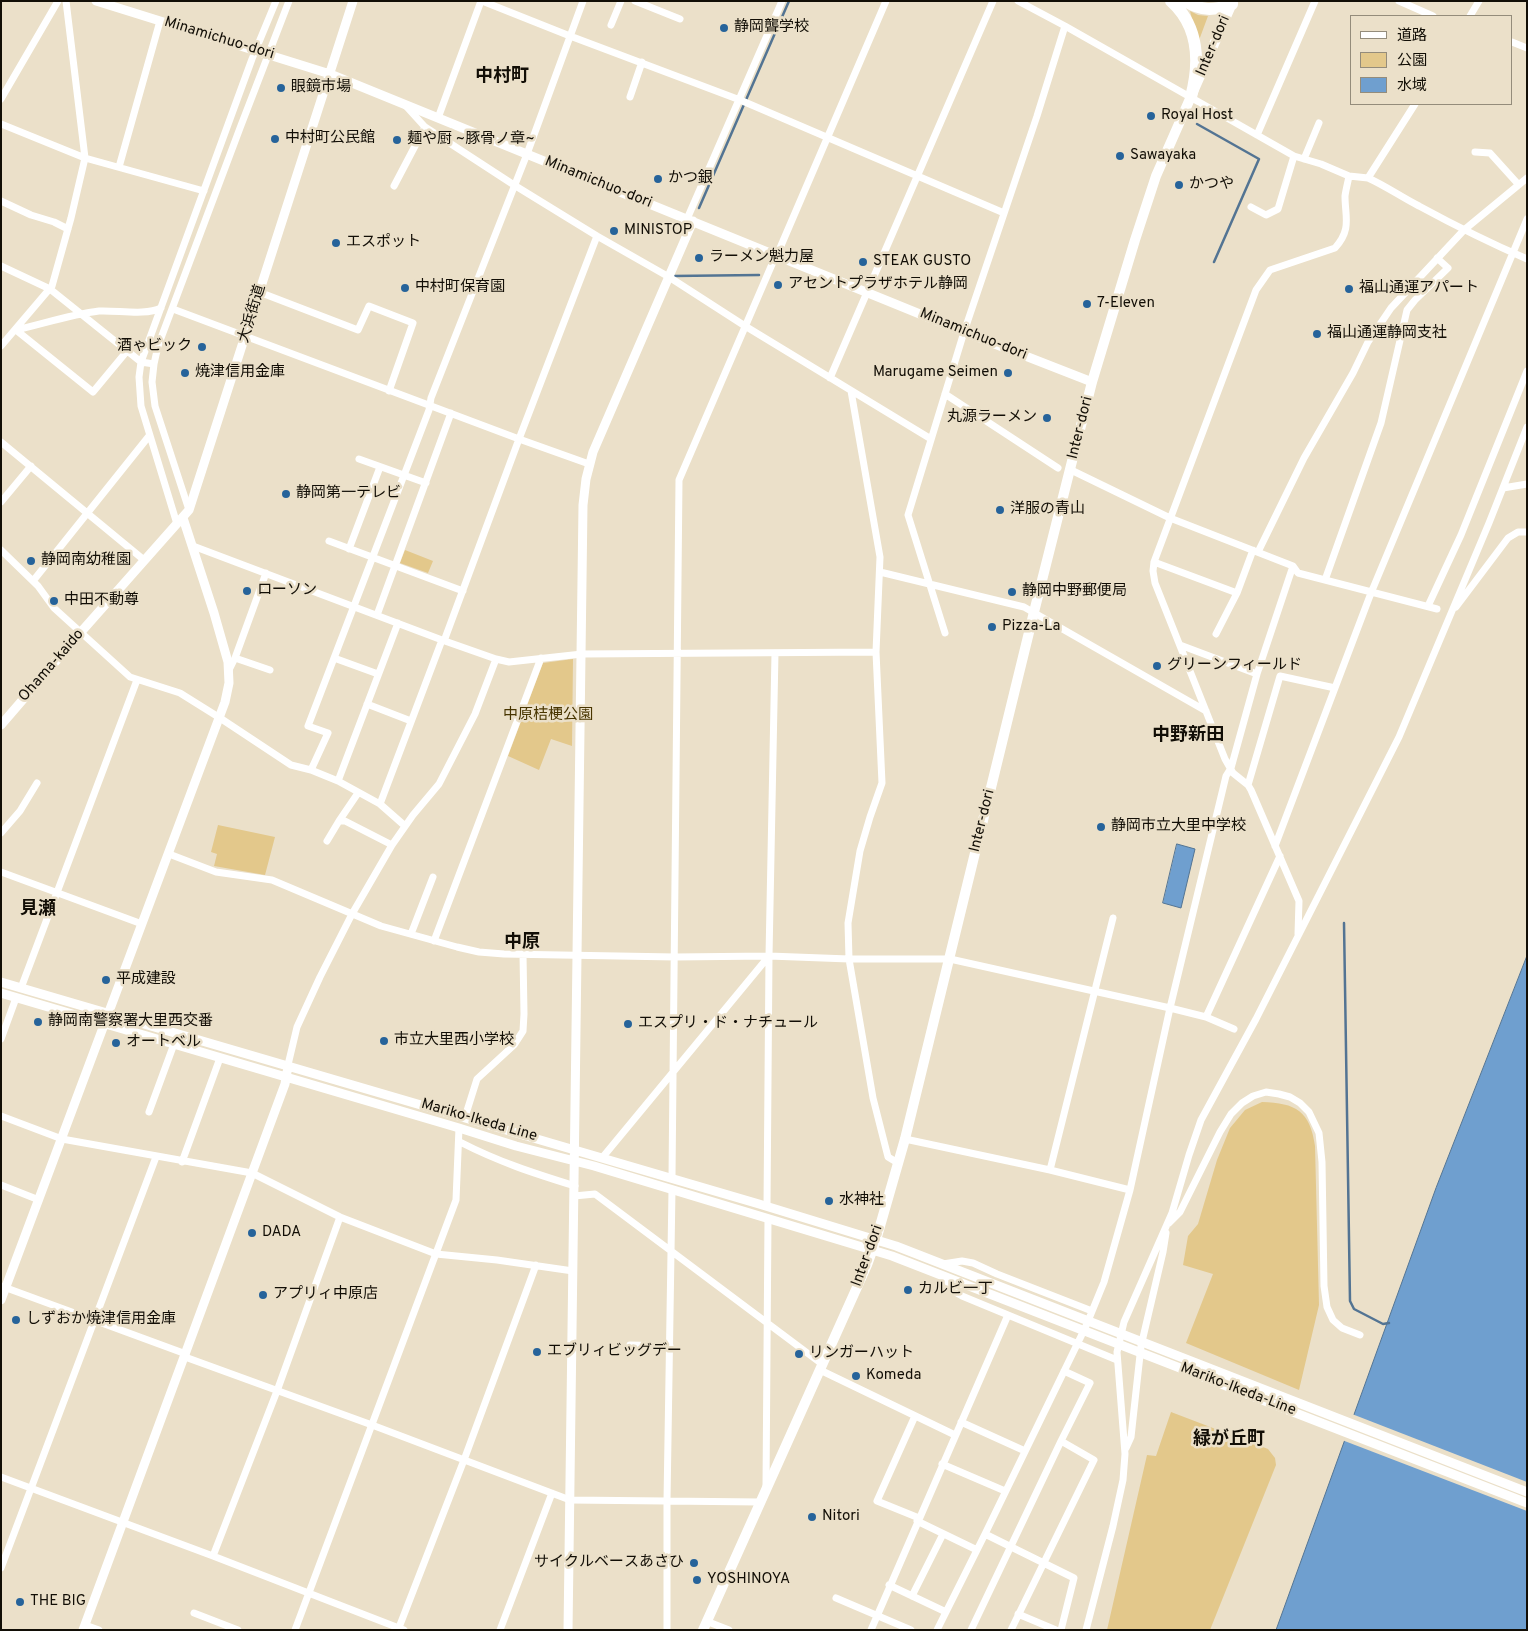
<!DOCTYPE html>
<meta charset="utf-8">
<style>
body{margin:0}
#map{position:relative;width:1528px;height:1631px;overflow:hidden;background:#ebe0c9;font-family:Overpass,"Noto Sans JP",sans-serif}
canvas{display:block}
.frame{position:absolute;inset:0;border:2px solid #120e06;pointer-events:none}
.legend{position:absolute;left:1350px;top:15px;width:162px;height:90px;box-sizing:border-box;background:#ebe0c9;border:1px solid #948c7b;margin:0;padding:6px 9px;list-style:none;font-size:15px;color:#120e06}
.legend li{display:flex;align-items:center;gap:10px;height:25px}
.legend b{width:25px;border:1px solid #948c7b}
</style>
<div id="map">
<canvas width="1528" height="1631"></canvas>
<div class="frame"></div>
<ul class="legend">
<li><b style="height:6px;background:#fff"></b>道路</li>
<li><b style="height:14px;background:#e3c88b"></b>公園</li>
<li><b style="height:14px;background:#6f9fcf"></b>水域</li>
</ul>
</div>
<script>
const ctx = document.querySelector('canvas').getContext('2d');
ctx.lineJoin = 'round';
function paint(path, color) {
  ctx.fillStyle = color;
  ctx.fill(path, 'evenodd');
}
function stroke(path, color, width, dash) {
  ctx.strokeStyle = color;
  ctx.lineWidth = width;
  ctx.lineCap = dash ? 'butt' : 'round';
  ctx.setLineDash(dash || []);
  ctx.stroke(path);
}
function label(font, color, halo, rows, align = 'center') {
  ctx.font = font + ' Overpass,"Noto Sans JP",sans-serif';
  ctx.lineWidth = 5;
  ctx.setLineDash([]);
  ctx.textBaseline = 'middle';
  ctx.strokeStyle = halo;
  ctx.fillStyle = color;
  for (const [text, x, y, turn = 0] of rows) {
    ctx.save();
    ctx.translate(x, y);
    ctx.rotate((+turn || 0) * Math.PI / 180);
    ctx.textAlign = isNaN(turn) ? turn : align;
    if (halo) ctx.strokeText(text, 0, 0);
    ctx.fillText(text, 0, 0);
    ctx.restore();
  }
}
paint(new Path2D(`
 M1190,11L1198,15L1208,16L1198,43Z
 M405,550L433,561L428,573L400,563Z
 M573,659L572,746L551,739L539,770L508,756L543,663Z
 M218,825L275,837L265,875L214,866L217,854L211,852Z
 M1262,1102C1296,1103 1310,1111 1315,1146L1319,1305L1299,1390L1186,1343L1213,1274L1183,1265L1188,1236L1198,1224L1217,1160L1230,1128L1245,1110Z
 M1171,1412L1268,1449L1275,1458L1276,1465L1210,1630H1107L1147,1455L1156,1456Z`), '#e3c88b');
const water = new Path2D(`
 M1177,844L1195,849L1181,908L1163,903Z
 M1527,956V1630H1276L1436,1188Z`);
paint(water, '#6f9fcf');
stroke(water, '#537493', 1);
paint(new Path2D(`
 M1352,1414L1527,1482V1511L1342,1440Z`), '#ebe0c9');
stroke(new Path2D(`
 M1197,124L1259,159L1214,262
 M699,208L789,1
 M673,276L759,275
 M1344,923L1350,1301L1354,1309L1383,1324L1389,1323`), '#537493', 2.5);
stroke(new Path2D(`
 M482,1L570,36L740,100L1004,213
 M635,1L680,19
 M1018,1L1065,26L1294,156L1321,164L1349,176L1368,178L1415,104
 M1399,1L1433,16
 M1470,16L1479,1
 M611,25L621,1
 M1512,42L1527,48
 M630,97L642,62
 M1,99L58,1
 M405,105L425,127L514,185L597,236L669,277L745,326L931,439
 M438,118L481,1
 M1,124L85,158L204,191
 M1257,135L1315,1
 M1475,152L1490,153L1518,184
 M1304,159L1319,123
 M119,167L160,21
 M1368,178C1386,186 1401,197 1419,206C1454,225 1490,243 1527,259
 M394,186L425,127
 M1,201L31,215L54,222L68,229
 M1251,207L1266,215L1278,209L1294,156
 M687,219L782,1
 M777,255L886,1
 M1,266L50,289L141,362L154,364
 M259,292L358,330L369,306L413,323L389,391
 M173,309L519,439L589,464
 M1,346L52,286L71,218L85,158L66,1
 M127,351L93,392L16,330C42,324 73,314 99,311C118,310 145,316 161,308
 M830,378L993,1
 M851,391L880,557L876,652L882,783L870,817L860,851L848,923L849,959L873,1098L888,1157L898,1163
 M945,394L1058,468
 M1,442L144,560
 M359,459L426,483
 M1071,470L1170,518L1293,566L1298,573L1437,609
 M1503,488L1527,484
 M1,502L31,466
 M189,510L155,406L152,382L154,364L158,346L240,128L289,1
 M177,524L141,406L139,377L141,362L252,59L276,1
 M329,541L463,591
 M193,546L442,640L496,659L509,662L582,654L876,652
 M349,549L380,467
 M1,550L38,586L54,608L130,677L180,693L220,718L291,765L311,770L338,781L380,804L405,826
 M1258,552L1304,458L1353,373L1368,342L1391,308L1464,230L1527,178
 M1154,562L1237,593
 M880,572L1024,607L1206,711
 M1325,580L1381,423L1407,310L1415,300L1448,268L1437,258
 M33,581L149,436
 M1428,606L1461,535L1527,371
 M1456,607L1508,538L1518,532H1527
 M377,615L451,413
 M945,633L908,515L964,332L1037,116L1065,26
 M1216,634L1237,593L1253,550
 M444,641L519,439L597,236
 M1180,645L1257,674
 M235,658L270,670
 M334,658L378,674
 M229,670L235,658L266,573
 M367,704L411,721
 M311,770L328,733L308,726L429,410L431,398L527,154L583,1
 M338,781L398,623
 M1248,785L1280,676L1335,688
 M380,804L442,640
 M339,821L358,793
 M1,833L20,811L37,783
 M327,841L339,821H345L392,845
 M1275,846L1371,593L1527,219
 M169,854L216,872L272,880L381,926L457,947L479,952L504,954L675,957L769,956L849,959H950L1170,1008L1206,1017L1234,1029
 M1,872L142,924
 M411,934L433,877
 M1298,934L1299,901L1251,790L1248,785L1233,773L1225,759L1155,583L1153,571L1154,562L1256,290L1270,270L1335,248C1352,229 1345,217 1345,196C1346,189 1348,182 1349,176
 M434,941L541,658
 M21,988L137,680
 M1206,1017L1280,856
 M1,1039L16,998
 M287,1069L297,1027L320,977L352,914L392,845L413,815L439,784L475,714L496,659
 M149,1112L174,1044
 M1,1116L62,1139L252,1173L340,1217L436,1254L497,1260L573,1271
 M465,1117L477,1079L514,1045L523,1031L524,1014L523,954
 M905,1139L1050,1170L1130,1190
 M460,1142C499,1162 533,1173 575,1186
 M602,1158L769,956
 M182,1162L220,1058
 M1050,1170L1113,918
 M672,1178L679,480L776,255
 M1,1185L39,1200
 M574,1196L595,1194L822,1364
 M767,1206L769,956L775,653
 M1169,1223L1180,1212L1220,1132L1231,1114L1242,1103L1253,1096L1266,1092L1279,1094L1290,1097L1300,1103L1309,1112L1319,1133L1322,1162L1324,1286L1327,1307L1333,1320L1342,1328L1360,1335
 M943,1264L962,1261L973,1263L997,1274L1092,1311
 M944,1277L955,1292L962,1296L1117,1360
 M1,1286L186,1354
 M630,1345L670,1346
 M185,1357L372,1425L570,1500L760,1502
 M820,1370L955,1435
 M915,1416L877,1501L919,1518
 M961,1422L1025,1451
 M1126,1448L1131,1437L1141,1346L1163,1252L1166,1233
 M942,1464L1005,1491
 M1,1477L213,1556L404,1630
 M766,1486L768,1219
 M917,1521L977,1550
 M985,1534L1074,1578L1061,1630
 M213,1556L277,1391L340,1217
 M1,1568L156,1157
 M889,1585L946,1612
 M912,1596L943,1534
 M836,1598L911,1630
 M194,1613L238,1630
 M1018,1614L1056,1630
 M706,1621L729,1630
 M85,1625L99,1630
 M295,1630L456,1200L459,1128
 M398,1630L464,1460L536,1265
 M500,1630L552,1493
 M667,1630V1501L672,1190
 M871,1630L1008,1315
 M937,1630L985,1534L1086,1326L1104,1282L1130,1190L1170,1008L1226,776L1231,768L1257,674L1293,566
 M971,1630L1061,1441
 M1011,1630L1094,1460L1061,1441L1090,1383L1064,1371
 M1086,1630L1113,1526L1123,1480L1125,1454L1117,1352L1124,1322L1172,1213L1189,1155L1201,1120L1256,1019L1399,737L1489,523L1527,427`), '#fff', 7);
stroke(new Path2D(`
 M96,1L330,74L964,332L1092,382
 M1,725L81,632L189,510L353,1
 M1,982L759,1204L896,1246L1527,1492
 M1,993L459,1128L516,1146L594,1166L892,1256L1527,1503
 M1,1300L225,702L229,683L228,662L214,613L183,518
 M83,1630C150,1448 218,1266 285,1084L287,1072
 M568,1630L583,505L586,479L593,452L693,221`), '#fff', 9);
stroke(new Path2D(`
 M703,1630L867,1265L876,1240L905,1139L1034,612L1092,382L1135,240L1156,176L1233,1`), '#fff', 10);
stroke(new Path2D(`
 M1171,1C1199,26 1200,63 1191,97
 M1185,1C1201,11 1214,11 1232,4`), '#fff', 12);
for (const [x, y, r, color] of [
 [724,28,5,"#26639a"],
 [281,88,5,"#26639a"],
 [1151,116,5,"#26639a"],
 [275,139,5,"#26639a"],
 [397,140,5,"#26639a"],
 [1120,156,5,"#26639a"],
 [658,179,5,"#26639a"],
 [1179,185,5,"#26639a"],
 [614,231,5,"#26639a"],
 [336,243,5,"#26639a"],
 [699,258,5,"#26639a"],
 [863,262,5,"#26639a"],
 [778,285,5,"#26639a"],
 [405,288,5,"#26639a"],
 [1349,289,5,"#26639a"],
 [1087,304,5,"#26639a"],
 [1317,334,5,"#26639a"],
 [202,347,5,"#26639a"],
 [185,373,5,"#26639a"],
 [1008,373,5,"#26639a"],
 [1047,418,5,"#26639a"],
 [286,494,5,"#26639a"],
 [1000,510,5,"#26639a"],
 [31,561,5,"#26639a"],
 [247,591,5,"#26639a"],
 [1012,592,5,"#26639a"],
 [54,601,5,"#26639a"],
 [992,627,5,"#26639a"],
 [1157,666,5,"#26639a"],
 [1101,827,5,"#26639a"],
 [106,980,5,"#26639a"],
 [38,1022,5,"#26639a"],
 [628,1024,5,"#26639a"],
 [384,1041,5,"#26639a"],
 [116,1043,5,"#26639a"],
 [829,1201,5,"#26639a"],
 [252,1233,5,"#26639a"],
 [908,1290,5,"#26639a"],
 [263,1295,5,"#26639a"],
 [16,1320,5,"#26639a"],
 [537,1352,5,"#26639a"],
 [799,1354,5,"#26639a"],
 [856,1376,5,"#26639a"],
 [812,1517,5,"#26639a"],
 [694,1563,5,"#26639a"],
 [697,1580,5,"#26639a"],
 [20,1602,5,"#26639a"]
]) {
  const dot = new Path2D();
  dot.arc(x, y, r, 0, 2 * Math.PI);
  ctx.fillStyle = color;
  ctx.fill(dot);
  stroke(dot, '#ebe0c9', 2);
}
label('15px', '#120e06', '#ebe0c9', [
 ["静岡聾学校",734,28],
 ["眼鏡市場",291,88],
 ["Royal Host",1161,116],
 ["中村町公民館",285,139],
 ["麺や厨 ~豚骨ノ章~",407,140],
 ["Sawayaka",1130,156],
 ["かつ銀",668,179],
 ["かつや",1189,185],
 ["MINISTOP",624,231],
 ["エスポット",346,243],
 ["ラーメン魁力屋",709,258],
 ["STEAK GUSTO",873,262],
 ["アセントプラザホテル静岡",788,285],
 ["中村町保育園",415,288],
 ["福山通運アパート",1359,289],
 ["7-Eleven",1097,304],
 ["福山通運静岡支社",1327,334],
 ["酒ゃビック",192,347,"right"],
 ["焼津信用金庫",195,373],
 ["Marugame Seimen",998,373,"right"],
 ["丸源ラーメン",1037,418,"right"],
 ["静岡第一テレビ",296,494],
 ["洋服の青山",1010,510],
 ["静岡南幼稚園",41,561],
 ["ローソン",257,591],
 ["静岡中野郵便局",1022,592],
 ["中田不動尊",64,601],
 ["Pizza-La",1002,627],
 ["グリーンフィールド",1167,666],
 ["静岡市立大里中学校",1111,827],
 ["平成建設",116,980],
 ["静岡南警察署大里西交番",48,1022],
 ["エスプリ・ド・ナチュール",638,1024],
 ["市立大里西小学校",394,1041],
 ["オートベル",126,1043],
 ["水神社",839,1201],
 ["DADA",262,1233],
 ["カルビ一丁",918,1290],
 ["アプリィ中原店",273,1295],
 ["しずおか焼津信用金庫",26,1320],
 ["エブリィビッグデー",547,1352],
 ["リンガーハット",809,1354],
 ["Komeda",866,1376],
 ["Nitori",822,1517],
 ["サイクルベースあさひ",684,1563,"right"],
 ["YOSHINOYA",707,1580],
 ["THE BIG",30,1602]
], 'left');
label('15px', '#120e06', '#ebe0c9', [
 ["Minamichuo-dori",219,39,17],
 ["Inter-dori",1214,46,-67],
 ["Minamichuo-dori",598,183,22],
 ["大浜街道",253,314,-73],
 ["Minamichuo-dori",973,335,22],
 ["Inter-dori",1081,428,-76],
 ["Ohama-kaido",52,666,-49],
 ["Inter-dori",983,821,-76],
 ["Mariko-Ikeda Line",479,1121,16],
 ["Inter-dori",868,1256,-70],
 ["Mariko-Ikeda-Line",1238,1390,21]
]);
label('15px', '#483500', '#ebe0c9', [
 ["中原桔梗公園",548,716]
]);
label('bold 18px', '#120e06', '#ebe0c9', [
 ["中村町",502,77],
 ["中野新田",1188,736],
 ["見瀬",38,910],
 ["中原",522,943],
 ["緑が丘町",1229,1440]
]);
</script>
